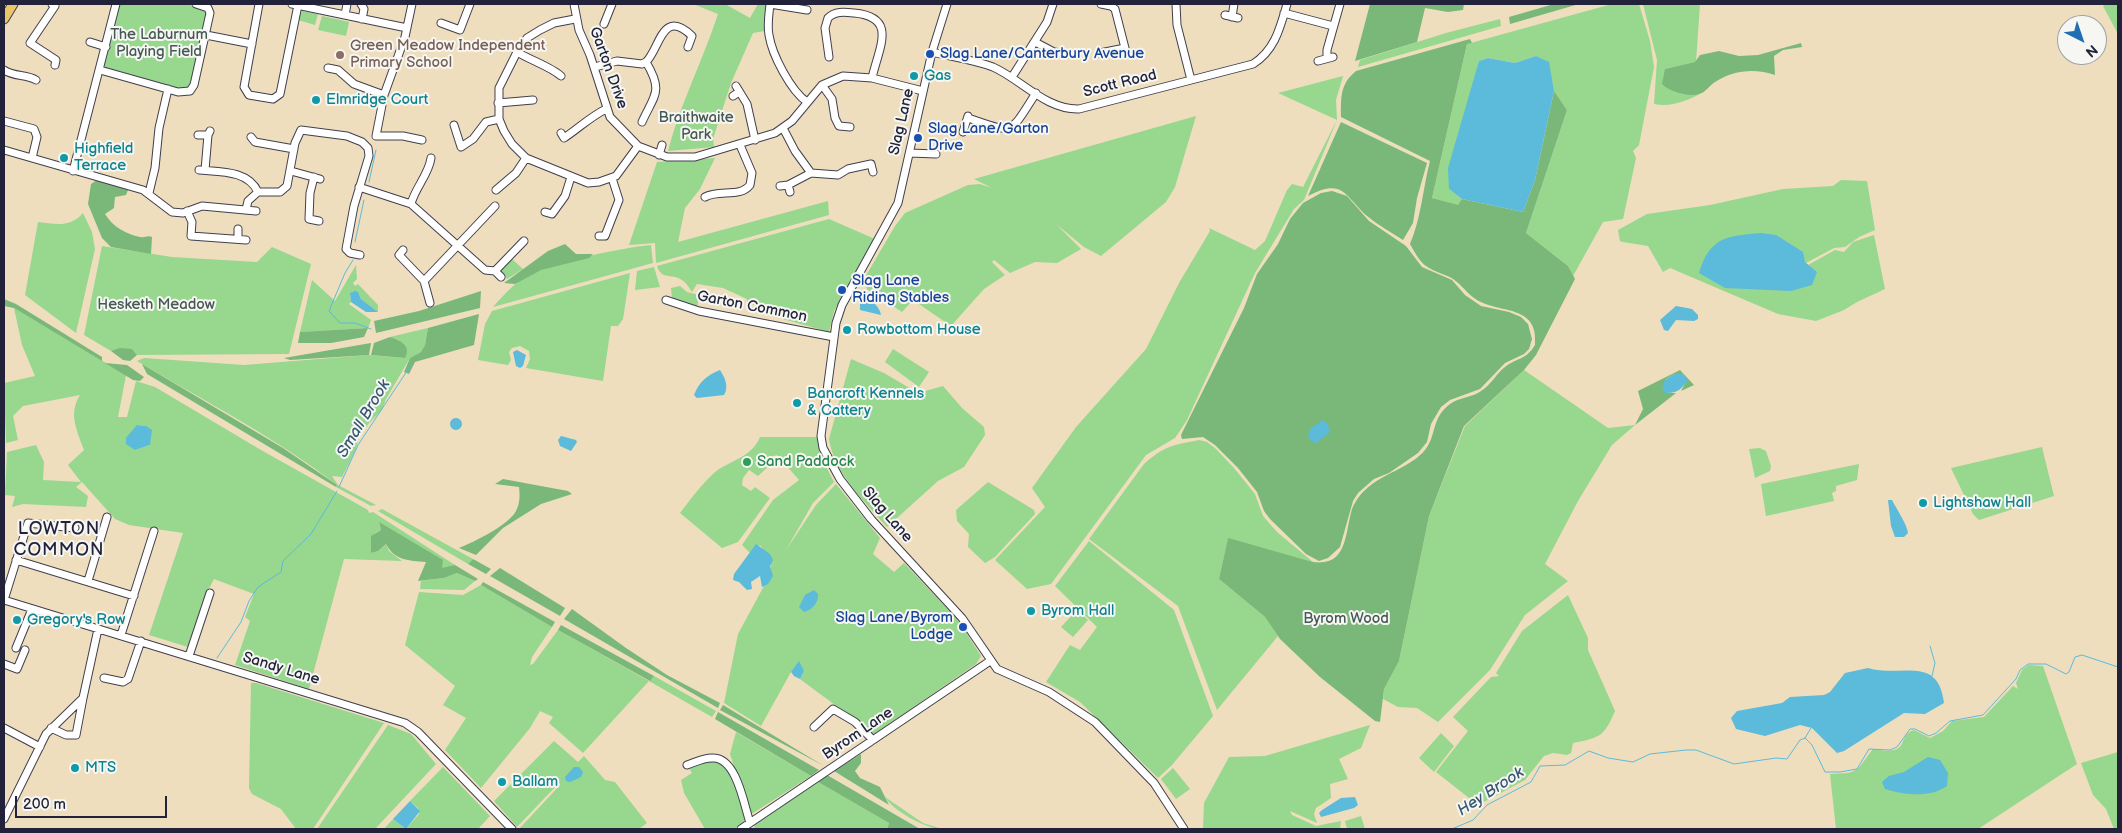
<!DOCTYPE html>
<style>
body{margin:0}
#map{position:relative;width:2122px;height:833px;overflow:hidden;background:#eedebe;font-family:"Balsamiq Sans",sans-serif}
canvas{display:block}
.frame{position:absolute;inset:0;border:5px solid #22223b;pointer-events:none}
.north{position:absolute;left:2057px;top:15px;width:50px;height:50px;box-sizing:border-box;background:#f6f6f2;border:1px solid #a1a1a9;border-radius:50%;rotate:139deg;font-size:14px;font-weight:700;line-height:20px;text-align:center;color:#22223b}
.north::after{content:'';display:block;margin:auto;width:18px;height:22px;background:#1f6fb2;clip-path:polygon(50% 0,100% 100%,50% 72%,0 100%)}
.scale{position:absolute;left:15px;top:796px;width:152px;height:22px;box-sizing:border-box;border:2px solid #22223b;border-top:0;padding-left:6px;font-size:15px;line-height:18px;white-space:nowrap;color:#22223b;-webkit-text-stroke:4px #f6f6f2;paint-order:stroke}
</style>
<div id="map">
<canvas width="2122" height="833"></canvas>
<div class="frame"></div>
<div class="north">N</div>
<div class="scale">200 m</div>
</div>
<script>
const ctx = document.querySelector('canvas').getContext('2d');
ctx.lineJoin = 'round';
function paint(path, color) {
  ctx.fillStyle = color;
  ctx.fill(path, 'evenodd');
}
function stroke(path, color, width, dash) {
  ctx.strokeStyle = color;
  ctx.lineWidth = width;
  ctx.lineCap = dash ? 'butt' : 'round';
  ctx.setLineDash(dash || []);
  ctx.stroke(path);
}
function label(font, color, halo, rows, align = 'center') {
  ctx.font = font + ' "Balsamiq Sans",sans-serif';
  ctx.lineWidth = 4;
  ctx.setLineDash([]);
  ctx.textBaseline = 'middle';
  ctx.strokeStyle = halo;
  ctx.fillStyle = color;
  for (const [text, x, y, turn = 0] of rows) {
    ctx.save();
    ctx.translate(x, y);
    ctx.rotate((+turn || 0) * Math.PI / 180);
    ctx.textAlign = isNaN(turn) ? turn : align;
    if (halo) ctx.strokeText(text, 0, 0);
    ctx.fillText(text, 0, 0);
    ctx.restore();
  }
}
paint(new Path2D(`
 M119,4C140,4 193,0 208,11L191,86L185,90H177L103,67Z
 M693,4H725L750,18L758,4H768L764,31L753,33L731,83L713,139L714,147L668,151C680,104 703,60 718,14Z
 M1612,4H1639L1650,41L1654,67L1639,145L1633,151L1636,158L1623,219L1603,222L1573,276L1568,266L1526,233L1567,110L1554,91L1548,62L1536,56L1515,63L1488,58L1479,61L1449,189L1462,199L1458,206L1432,198L1467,44Z
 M1643,4H1700L1696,62L1665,69L1682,93L1700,94C1684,102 1671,107 1654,104L1657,60Z
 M2106,4H2118V34L2103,6Z
 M302,11L318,14L315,25L298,20Z
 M322,16L349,22L346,36L318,30Z
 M1500,19L1501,26L1358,67L1360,60L1446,33Z
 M1343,76L1336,100L1337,120L1304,200L1294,209L1255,273L1187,420L1175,438L1146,455L1051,584L1027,589L995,560L1045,507L1032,488L1076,427L1146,349L1179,283L1210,231L1209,228L1255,250L1265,241L1287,190L1292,184L1303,187L1337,120L1278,93Z
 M1196,116L1175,187L1166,202L1101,256L1084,247L1056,224L1081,249L1057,263L1035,262L1010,273L994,260L992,262L1005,275L984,289L951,326L913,300L902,312L867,289L864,279L895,226L905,213L968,185L980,184L992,188L974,179Z
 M715,158L700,189L685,208L678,242L828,201L829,215L656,263L655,243L629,245L657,162Z
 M1841,180L1867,181L1875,230L1859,237L1845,247L1834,248L1806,263L1761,233L1817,272L1808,265L1835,250L1844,252L1853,242L1874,235L1885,289L1857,302L1844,310L1816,321L1778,314L1670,268L1663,272L1648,246L1623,242L1620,241L1618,230L1647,214L1710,205L1783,189L1833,186Z
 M83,213L92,232L95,249L76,333L25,295L38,222C56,224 70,228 83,213Z
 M829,219L875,239L834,311L829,332L783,319L785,312L747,303V299L723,288L697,284L692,292C678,266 663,285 657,266Z
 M651,245L653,263L493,307C503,296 514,283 527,276C554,262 620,248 651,245Z
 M102,246L172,257L257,262L272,247L311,264L289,354L137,355L132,349L111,351L84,335Z
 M512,259L523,269L507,279L499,271Z
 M356,265L357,279L353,283L355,286L358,284L378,305V312L361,299L358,292L350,293L351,302L349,304L371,320L368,328L300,332L312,280L335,301Z
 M654,267L660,287L635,290L637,271Z
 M630,273L623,319L618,326H611L603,381L526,368L530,359L529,351L520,346L512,348L509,352L511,360L508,365L478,360L485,324L492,311Z
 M680,286L687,292L699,295L697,309L672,299L671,288Z
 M14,308L126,375L118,417H127L136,381L155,387L261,450L368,510L369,513L373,512L455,565L442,569V560L379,523L381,530L375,533L371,553L378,551L386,544L389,551L402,561L344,559L309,689L235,665L250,621L245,617L254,594L214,579L203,600L188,647L149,635L183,533L129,525L115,519L82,482L76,487L88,496L86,507L23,504L12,507L15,496L5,495L7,452L36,445L44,462L43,480L81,482L68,465L84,450C77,430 68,414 80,395L23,406L13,416L18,440L6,443L4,383L35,376L22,345ZM137,425L146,426L150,445L135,450Z
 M428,328L425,345L421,352L410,358L386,399L382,410L370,422L359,436L356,449L342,477L332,476L338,485L376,505L371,506L336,487L337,485C275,437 204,401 137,361L144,358L244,365L369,355L405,358L399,340L390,337Z
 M893,349L929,372L919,387L885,362Z
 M851,359L884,373L918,393L943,386L962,408L984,427L985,435L964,467L938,481L887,527C865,502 834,473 829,439Z
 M1524,370L1608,428L1635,425L1612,445L1578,501L1545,564L1568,581L1525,615L1490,670L1438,722L1417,708L1398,707L1383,699L1384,689L1399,661L1429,516L1465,426Z
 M760,437H817L820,455L834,482L813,503L786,550L816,505L836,484L880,538L873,554L894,572L904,563L958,620L981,656L976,664L873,735C850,715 825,698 800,679L804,671L791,672L761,726L724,703L738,634L771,573L770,554L764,551L760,545L751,554L742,545L773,500L799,480L777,455L764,459L770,465L758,476L749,470L743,478L742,485L751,491L755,487L770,498L738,542L722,548L680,513C690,500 701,485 713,474C728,460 751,459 760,437Z
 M1199,440L1207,442L1216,449L1234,468L1255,494L1263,516L1277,532L1313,562L1228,539L1219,579L1265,617L1278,636L1217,710L1178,606L1089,539L1144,464C1165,445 1174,445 1199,440Z
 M2042,447L2054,496L1979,520L1973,514L1951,468Z
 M1760,448L1766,451L1771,466L1770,471L1755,478L1749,449Z
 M1859,464L1857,480L1836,486V491L1832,493L1834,501L1766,516L1761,484Z
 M988,482L1034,510L1035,514L995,557L985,563L968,547L969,534L957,521L956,510Z
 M382,509L473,559L468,564L378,511Z
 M1089,541L1174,610L1213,716L1172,765L1158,778L1080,702L1046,682L1070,645L1080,650L1097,627L1055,586Z
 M457,573L475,581L464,590L420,589L421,581L444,578Z
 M481,585L552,627L532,657L530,665L533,664L558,630L649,681L654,676L716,711L712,717L649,681L583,753L549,723L553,717L540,711L530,728L481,788L445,750L466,718L443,705L455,686L405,645L419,592L463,595Z
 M1568,595L1588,638V650L1615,711C1604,737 1599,738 1573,743L1571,753L1567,755L1553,753L1544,756L1525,780L1478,805L1436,772L1468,731L1453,717L1491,677L1499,676L1496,673L1522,631Z
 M1077,610L1088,620L1073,637L1061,627Z
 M2028,665L2043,666L2077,764L1978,829H1836L1830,774C1860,773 1855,772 1873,749C1913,757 1895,736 1914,730L1930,738L1943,731L1952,721L1984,717L2013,686L2018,689L2016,683L2022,670Z
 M251,683H256L384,723L313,829H296L281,809L252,794L249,788Z
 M388,725L411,734L436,764L375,829H317Z
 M1370,725L1361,748L1339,759L1348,779L1330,784L1331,798L1316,808L1314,814L1317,823L1290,811L1292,815L1316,826L1341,821L1340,829H1203L1204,803L1229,757L1265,756Z
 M736,732L811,776L750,815L730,754Z
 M1441,733L1454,746L1434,772L1419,758Z
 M554,741L578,762L584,756L605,780L615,782L647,823L639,829H519L560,785L559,783L517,827L494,801Z
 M2118,752V829H2114L2106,809L2093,795L2081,763Z
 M708,760L724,764L736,784L745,822L734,829H705L684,793L681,780L692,773L689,768Z
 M443,767L490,816L478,829H384L393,819L406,829L419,814L418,808L410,801Z
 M1173,768L1190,789L1176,799L1161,779Z
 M818,782L889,823L887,829H755L754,825Z
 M885,797L923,823L942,829C926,829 892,810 885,797Z
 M1361,816L1365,829H1347L1345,821Z`), '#97d78e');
paint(new Path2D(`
 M1370,4H1464L1463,10L1448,12L1425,8L1417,42L1355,61Z
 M1554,4H1579L1510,24L1509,17Z
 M1470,39L1472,43L1467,44L1432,198L1458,205L1462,199L1523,212L1535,180L1554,91L1567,110L1526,233L1568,266L1575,279L1536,355L1524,370L1464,426L1429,516L1399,661L1384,689L1380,722L1375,721L1320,677L1280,639L1265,617L1219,579L1228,538L1313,562C1348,567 1345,532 1352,509C1356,499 1363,491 1371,485C1386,473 1412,466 1425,450C1437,435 1431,418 1450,404C1459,397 1472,398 1481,391C1491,385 1496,374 1505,367C1518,357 1525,361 1535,345C1539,304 1500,314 1477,300C1469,295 1464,288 1457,282C1448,274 1435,273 1426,266C1419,261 1414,251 1410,244C1421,219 1423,188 1430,161L1341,117C1341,97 1340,84 1356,71Z
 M1801,43L1802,47L1783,50L1774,56L1775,75C1755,68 1733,70 1715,82C1710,85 1705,93 1699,94C1688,97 1670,92 1662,84L1665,69L1695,62L1700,55L1719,51L1739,56L1758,55Z
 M1341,122L1427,163L1417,198L1413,223L1403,240C1391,232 1378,225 1367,216C1345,196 1343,177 1308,196Z
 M97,180L128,190L126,195L115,197L114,208L105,214C113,227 126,234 140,237C146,238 147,235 152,237L151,254L111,247L102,238L88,204L91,184Z
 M1332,191L1347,196L1369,221L1406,246L1422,267L1452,280L1465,295L1481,306L1509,312L1521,317L1528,324L1532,339L1529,349L1524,354L1505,363L1480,389L1450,400L1441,407L1431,424L1427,442L1418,453L1389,473L1374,479L1358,493L1353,501L1340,547L1328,558L1319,561L1306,554L1270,519L1264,511L1257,492L1238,468L1215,445L1203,437L1182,439L1181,435L1244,308L1257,274L1278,244L1290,219L1303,203L1321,193Z
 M565,244L576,254H593L589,258L541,270L515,284L504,283L548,251Z
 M481,291L480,308L376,333L374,321L419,311Z
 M4,299L16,304L102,357V361L14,308L4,306Z
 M479,314L474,345L415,362L409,374L404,372L410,358L421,352L425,345L428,328Z
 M368,328L364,337L331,343H298L300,332Z
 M390,337C400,340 412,346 405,358L371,355L374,343Z
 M371,343L369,355L290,360L284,358Z
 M120,348L132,349L137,355L130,361L123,360L111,351Z
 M105,363L127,365L144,377L140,381L133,380Z
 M142,364L283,448L337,485L336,487L147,374Z
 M1680,370L1694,385L1681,391L1687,379L1682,374H1674L1665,380V393H1676L1635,425L1643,409L1638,391Z
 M503,479L568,491L572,494L541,504L503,528L476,555L459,548C474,542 509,525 516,511C520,503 520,496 519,487L495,484Z
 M379,522L443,560L442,568L455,565L478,579L475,581L457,573L444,578L418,581L426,562C409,561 394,560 386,544L378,551L371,553V536L381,530Z
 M473,559L491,569L486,574L468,564Z
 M500,568L565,608L560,616L490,576Z
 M483,582L555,622L552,627L481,585Z
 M572,609L626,648L667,675L720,703L718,708L564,619Z
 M561,625L654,676L650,681L558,630Z
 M723,705L824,766L720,710Z
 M718,712L819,770L811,776L715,719Z
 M861,754V763L855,771L860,778L880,787L889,805L834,771Z
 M827,775L920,829H887L889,823L818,782Z`), '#79b879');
paint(new Path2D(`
 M1536,56L1549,62L1554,91L1535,180L1523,212L1462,199L1449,189L1448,168L1479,61L1488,58L1515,63Z
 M1761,233L1776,235L1803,252L1805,262L1817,272L1812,285L1791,291L1725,288L1699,273C1710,236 1728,236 1761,233Z
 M355,291L358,292L361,299L378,312H366L351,302L350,293Z
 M866,299C873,300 880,308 881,315L860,310V303Z
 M1676,306L1692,309L1698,315V319L1694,321L1676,320L1668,331L1664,330L1660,320Z
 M517,350L526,355L523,366L520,368L516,366L513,352Z
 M720,370C725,378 729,386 724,395L697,398L694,395C699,382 707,375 720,370Z
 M1674,374H1682L1688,379C1681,390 1678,393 1665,393L1662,388L1665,380Z
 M450 424a6 6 0 1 1 12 0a6 6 0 1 1-12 0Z
 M1323,420L1328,425L1330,432L1316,443L1311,441L1308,435L1311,428Z
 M137,425L146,426L152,430L150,445L135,450L126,444V438Z
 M561,436L576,440L577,442L571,451L560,446L558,440Z
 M1888,500H1892C1897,510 1907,524 1908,533L1904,537H1895L1891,526Z
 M756,544L770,554L773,560L770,566L773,576L768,584L762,587L760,576L751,582L752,589L747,590L739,582L733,580L734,574Z
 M814,590L818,594C819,602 812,610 804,612L799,607L805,595Z
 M799,661L804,671L800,679L794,676L791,672Z
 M1868,668C1901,678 1938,654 1944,703L1925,714L1904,713L1844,751L1837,753L1812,728L1800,725L1765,736L1736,729L1731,718L1737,711L1782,703L1790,697L1824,695L1830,692L1845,673Z
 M1928,757L1940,760L1948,773L1947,786C1930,798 1904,795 1885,789L1882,782L1889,776L1904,772Z
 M574,767H579L583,772L581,777L570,782L566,781L565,777Z
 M1355,797L1358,805L1354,808L1321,817L1319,813L1322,810L1341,798Z
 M410,801L420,811L406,829L393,819Z`), '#5cbadb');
stroke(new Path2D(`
 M369,182L376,150
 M355,242L364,200
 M353,260L345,273L329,311L340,323H355L371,329
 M339,487L358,445L411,365
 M1930,646L1935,663L1932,676
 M217,658L241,622L249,601L258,587L281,572L283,561L311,534L337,491
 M1805,738L1811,728
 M1452,829L1473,820L1487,805L1531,782L1540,766L1565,765L1589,751L1608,758L1633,762L1650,754L1686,750H1696L1734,764L1776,758L1787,759L1800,740L1805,738L1812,745L1825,772H1840L1857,769L1869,749L1890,750L1897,747L1910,729H1915L1929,736L1936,733L1950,721L1983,715L2016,679L2020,670L2028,664H2046L2066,674L2069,672L2075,657L2082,655L2118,667`), '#5cbadb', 1);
const minor = new Path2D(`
 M52,4L55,6L30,43L56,60L55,65
 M259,4L244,87L249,95L273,99L280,94L298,5
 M292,4L407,28
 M361,4L364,9L362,19
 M412,4L405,37L384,95L376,136H403L422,140
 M574,4L579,30L590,55L610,117L638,146L667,157H695L775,133L792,121L822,85L843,76L872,78L923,91
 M770,4C769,14 767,25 769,35C772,55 791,91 807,102
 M770,4L807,10
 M947,4L932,52L898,203L842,305L836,323L821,436L823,448L840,479L871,519L962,618L997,669L1049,692L1095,722L1154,783L1184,829
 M1176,4L1177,25L1191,80
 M1284,13L1333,26
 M345,15L347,4
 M1225,15L1238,18
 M1232,17L1234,4
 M575,19L554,23L540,30L527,38L517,52L499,88V119L504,131L512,144L526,158L588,183L599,182L616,176L638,146
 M441,23L460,30L470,4
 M604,24L612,4
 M206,35L252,44
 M90,42L106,47
 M1035,42L1054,52L1067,54
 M517,52C530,60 551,67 561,76
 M932,52C952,57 974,60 993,67C1022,80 1046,110 1079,109L1253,64C1275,50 1280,28 1287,4
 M1100,53L1125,48L1115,9L1111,6L1101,4
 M829,57L825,28L828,18C835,11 844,12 854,13C898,17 879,47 872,78
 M1327,58V50L1340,4
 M1318,61L1333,57
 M646,62C660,49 662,7 692,36L688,47
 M595,67L617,61L642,64L646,62
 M328,68L338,70L354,84L384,95
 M4,70C14,77 26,74 36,80
 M100,70L178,92L190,91L194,85L210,13L208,8L196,4
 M1012,77L1047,22L1053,4
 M822,85L832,99L835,118L839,126L850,127
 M736,86L747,104L755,140
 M733,96L739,92
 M498,103L533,100
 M968,118C1015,134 1009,135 1036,93
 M4,121L34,129L37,137L32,158
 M642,122C654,95 664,92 646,62
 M454,125L461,147L473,139L486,122L499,119
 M783,128L795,151L811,173L838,175L848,169L871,164L873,172
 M963,132L968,116
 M561,133L564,138C579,128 590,117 606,109
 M198,135H208L210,131
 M251,137L255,142L294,149
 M4,150L143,190L172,212L183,213L202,206L256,211
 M910,153L936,154
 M659,155L662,145
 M199,170C220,172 248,170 258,192
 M205,170L208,135
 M73,171L116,4
 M291,171L320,179
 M314,177L310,193L309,219L319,221
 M788,185L811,173
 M780,186L788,185L790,192
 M359,187L411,204L485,270L495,271L524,241
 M496,190L516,173L526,158
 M149,193L155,168L159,128L168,89
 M705,197C719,189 740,198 750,185L752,173L740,145
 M411,204C415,188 429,174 431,158
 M246,210L248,201L258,192H280L287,186L295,143L301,130L347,136L362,142L368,148L369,156L354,206L346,249L350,253L360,255
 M187,211L192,222L191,236L246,240
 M545,212L552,214L565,196L571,177
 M599,236H605L619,200L612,178
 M238,239V229
 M403,250L399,255L424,281L495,206
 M495,271L501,277
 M424,281L430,303
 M666,300L699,311L834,337
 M16,560L134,596
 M88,581L107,517
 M4,600L405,723L418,732L512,829
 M4,600L28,523L75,528
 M121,635L154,531
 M16,648L32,609
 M189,656L210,593
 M4,664L17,669L25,650
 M104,678L123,682L128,679L141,641
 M814,727L833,709L855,722L873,740
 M4,728L40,747
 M51,728L66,735H76L83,698
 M687,765C696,762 704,757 714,758C737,759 744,805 750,823
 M4,819L46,734L83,698L98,629
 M741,829L990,661`);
const major = new Path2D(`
 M4,19L13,4`);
stroke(minor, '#413e4f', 9);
stroke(major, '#413e4f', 11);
stroke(minor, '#fff', 7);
stroke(major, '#ebc669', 9);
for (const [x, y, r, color] of [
 [930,54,5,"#1a4fb4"],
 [340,55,5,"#8d6e63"],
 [914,76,5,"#0f9aa8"],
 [316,100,5,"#0f9aa8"],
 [918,138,5,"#1a4fb4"],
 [64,158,5,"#0f9aa8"],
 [842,290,5,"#1a4fb4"],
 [847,330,5,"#0f9aa8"],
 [797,403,5,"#0f9aa8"],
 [747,462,5,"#2e9e5b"],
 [1923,503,5,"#0f9aa8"],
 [1031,611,5,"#0f9aa8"],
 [17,620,5,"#0f9aa8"],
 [963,627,5,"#1a4fb4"],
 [75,768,5,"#0f9aa8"],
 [502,782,5,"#0f9aa8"]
]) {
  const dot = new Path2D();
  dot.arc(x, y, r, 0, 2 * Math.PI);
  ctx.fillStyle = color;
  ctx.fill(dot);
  stroke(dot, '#f6f6f2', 2);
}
label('15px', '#455854', '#f6f6f2', [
 ["The Laburnum",159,35],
 ["Playing Field",159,52],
 ["Braithwaite",696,118],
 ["Park",696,135],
 ["Hesketh Meadow",156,305],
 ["Byrom Wood",1346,619]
]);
label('15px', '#785e54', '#f6f6f2', [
 ["Green Meadow Independent",350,46],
 ["Primary School",350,63]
], 'left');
label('15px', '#164399', '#f6f6f2', [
 ["Slag Lane/Canterbury Avenue",940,54],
 ["Slag Lane/Garton",928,129],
 ["Drive",928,146],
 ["Slag Lane",852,281],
 ["Riding Stables",852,298],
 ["Slag Lane/Byrom",953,618,"right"],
 ["Lodge",953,635,"right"]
], 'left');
label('15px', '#22223b', '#f6f6f2', [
 ["Garton Drive",608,68,70],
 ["Scott Road",1120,84,-14],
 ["Slag Lane",902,122,-77],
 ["Garton Common",752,307,11],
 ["Slag Lane",887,515,49],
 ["Sandy Lane",281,669,17],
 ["Byrom Lane",858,734,-34]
]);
label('15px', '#0d838f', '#f6f6f2', [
 ["Gas",924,76],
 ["Elmridge Court",326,100],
 ["Highfield",74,149],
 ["Terrace",74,166],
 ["Rowbottom House",857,330],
 ["Bancroft Kennels",807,394],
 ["& Cattery",807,411],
 ["Lightshaw Hall",1933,503],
 ["Byrom Hall",1041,611],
 ["Gregory's Row",27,620],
 ["MTS",85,768],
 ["Ballam",512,782]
], 'left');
label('15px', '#27864d', '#f6f6f2', [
 ["Sand Paddock",757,462]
], 'left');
label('italic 16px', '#365773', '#f6f6f2', [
 ["Small Brook",364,419,-59],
 ["Hey Brook",1491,792,-33]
]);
ctx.letterSpacing = '1px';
label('18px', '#22223b', '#f6f6f2', [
 ["LOWTON",59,529],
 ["COMMON",59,550]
]);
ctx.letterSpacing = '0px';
</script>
